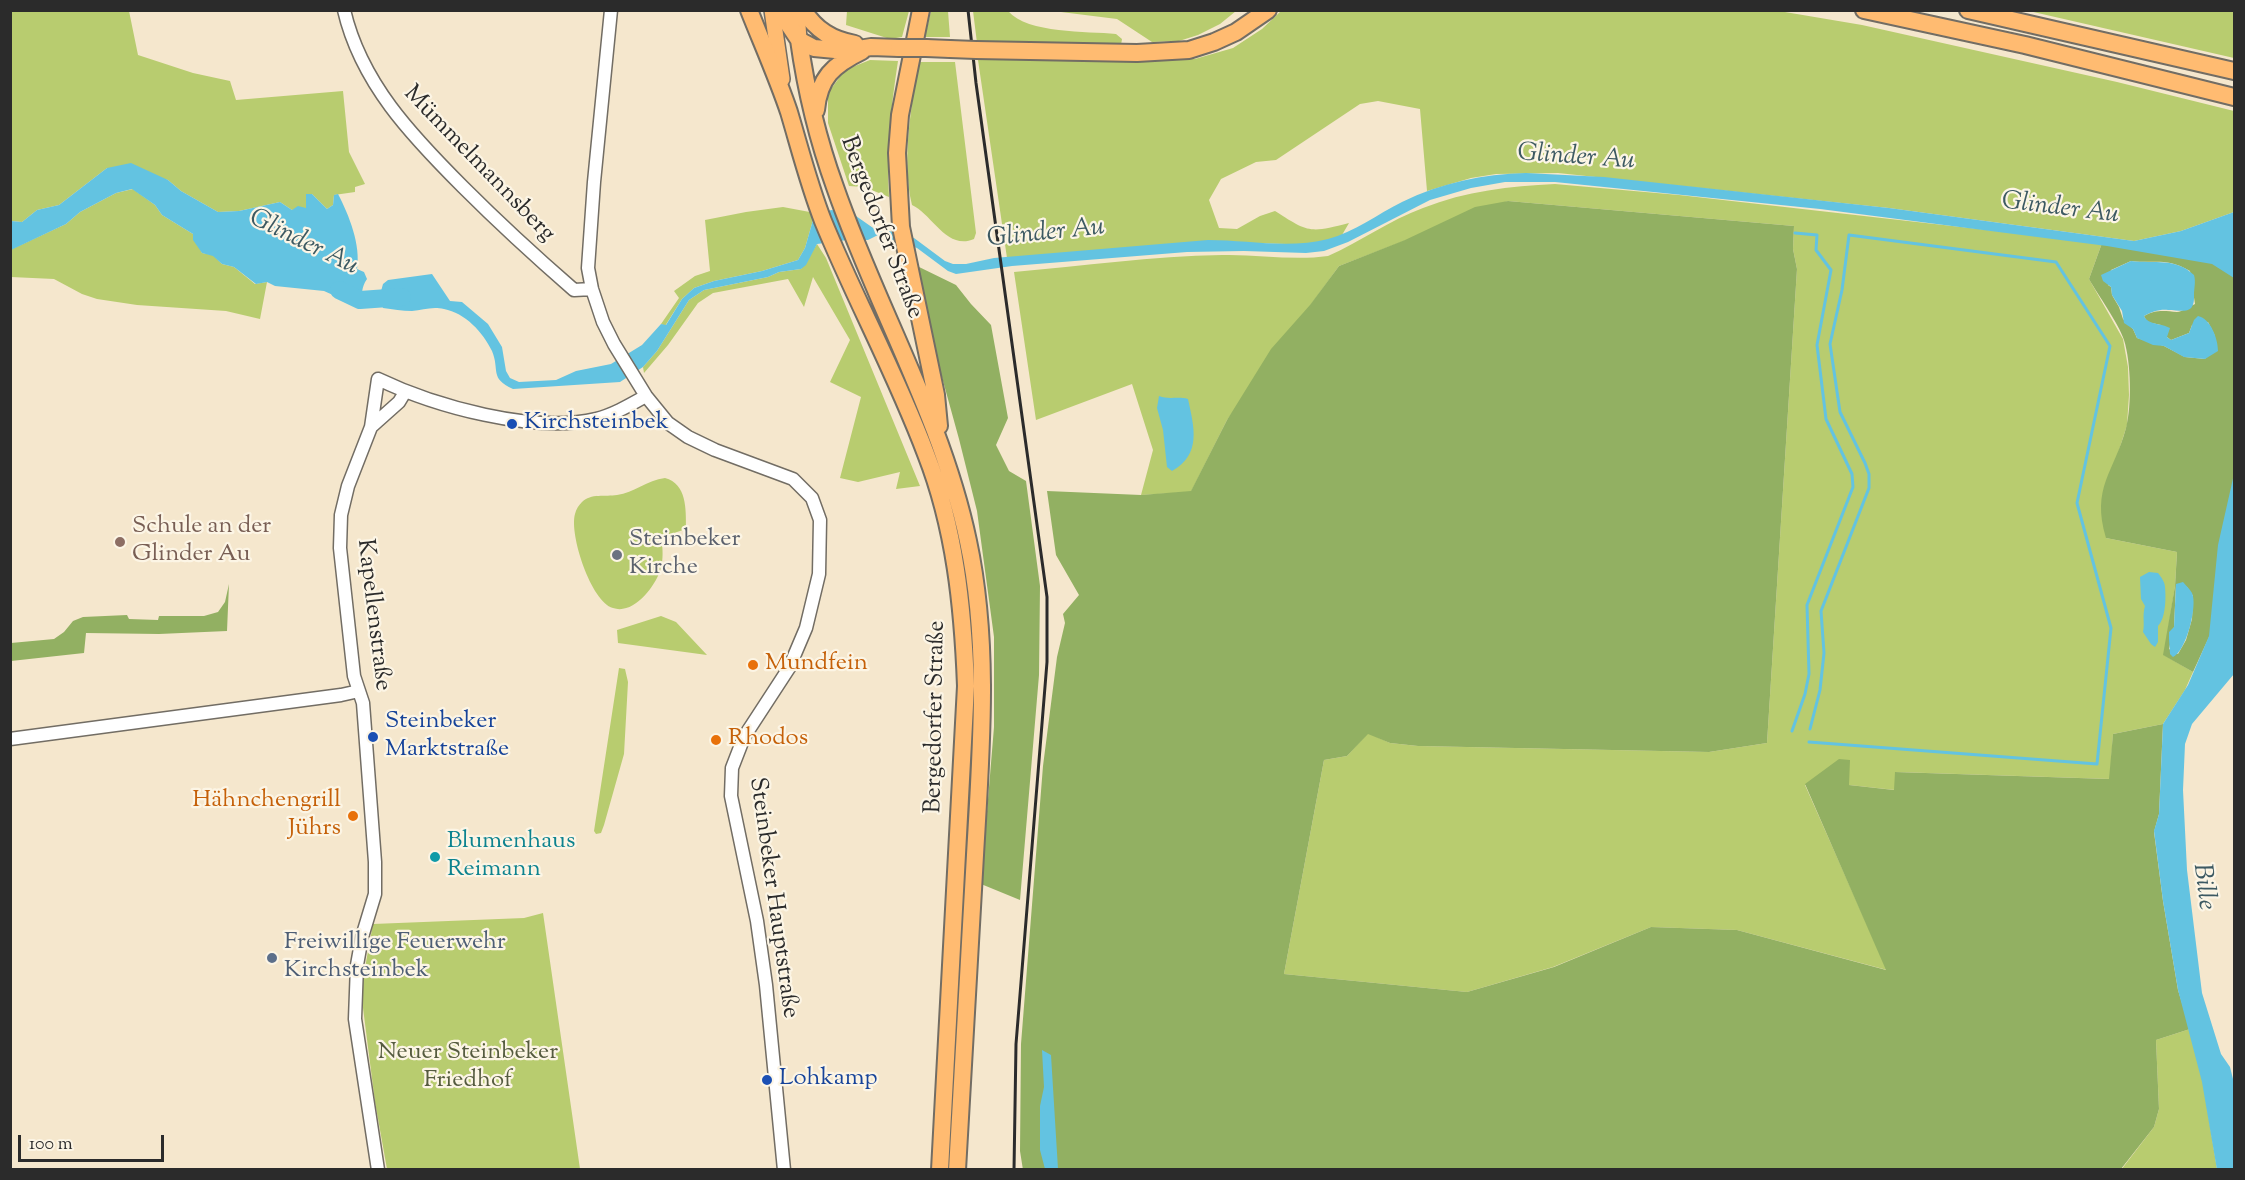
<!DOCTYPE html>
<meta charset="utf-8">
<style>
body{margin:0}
#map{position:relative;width:2245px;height:1180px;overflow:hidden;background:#f5e7cd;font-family:"Sorts Mill Goudy",serif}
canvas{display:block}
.frame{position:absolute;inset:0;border:12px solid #2b2b2b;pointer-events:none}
.scale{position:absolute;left:18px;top:1135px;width:146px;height:27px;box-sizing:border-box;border:3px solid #2b2b2b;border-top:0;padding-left:8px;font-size:18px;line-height:21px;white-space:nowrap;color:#2b2b2b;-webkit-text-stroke:4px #fcf5e5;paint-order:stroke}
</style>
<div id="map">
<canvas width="2245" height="1180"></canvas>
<div class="frame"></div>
<div class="scale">100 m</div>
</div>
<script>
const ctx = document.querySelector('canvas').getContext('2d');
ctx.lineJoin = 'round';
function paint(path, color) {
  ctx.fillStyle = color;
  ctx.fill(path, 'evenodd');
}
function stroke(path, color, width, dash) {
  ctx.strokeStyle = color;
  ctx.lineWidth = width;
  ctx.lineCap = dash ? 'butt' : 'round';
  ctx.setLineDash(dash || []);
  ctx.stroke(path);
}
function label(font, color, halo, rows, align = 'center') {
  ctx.font = font + ' "Sorts Mill Goudy",serif';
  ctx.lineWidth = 4.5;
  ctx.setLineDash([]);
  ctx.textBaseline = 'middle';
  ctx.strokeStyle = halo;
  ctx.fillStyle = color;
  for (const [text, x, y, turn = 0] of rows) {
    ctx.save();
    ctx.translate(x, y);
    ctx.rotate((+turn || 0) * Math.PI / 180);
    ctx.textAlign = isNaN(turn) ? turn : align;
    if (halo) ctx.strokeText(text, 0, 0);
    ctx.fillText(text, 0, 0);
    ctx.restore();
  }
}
paint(new Path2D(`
 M10,11H129L138,55L193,73L230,81L236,100L343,91L349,152L365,184L355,187V192L334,195L333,205L327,209L312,194H306V208L292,210L280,202L239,211L218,212L181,191L168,180L107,168L59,205L37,210L22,222L11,221Z
 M847,11V10L909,11L902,37L890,39L846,25Z
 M931,11H948L950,37H925Z
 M973,11H1008C1028,34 1087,31 1116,34L1122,39L1121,45L977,43Z
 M1053,11H1236L1220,24L1198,35L1179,41L1152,42L1117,19Z
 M1281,11H1779L1862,25L2117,82L2234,111V212L2181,231L2134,241L1889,208L1558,173L1496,174L1471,178L1427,191L1420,109L1378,101L1360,104L1276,160L1256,162L1221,179L1209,200L1219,228L1237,229L1260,216L1275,211C1309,233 1310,233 1349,223L1342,235L1318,245L1254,243L1007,258L978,60L1195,59L1233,48L1262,29Z
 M2029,11H2234V58Z
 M870,60L898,61C891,107 886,150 889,197L864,187L849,186L828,123V93L845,70Z
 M918,62H955L976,233L974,239C947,251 932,214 912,205C901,158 912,108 918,62Z
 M1555,184L1679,195L2102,243L2089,279L2123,339L2128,367L2129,395L2127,425L2119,450L2106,538L2177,552L2175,586L2164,655L2193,672L2185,690L2163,724L2113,734L2110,779L1896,772L1895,790L1849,785H1805L1887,970L1737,930L1651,927L1553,967L1467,992L1284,974L1324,760L1347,756L1368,733L1390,743L1418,746L1709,752L1767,743L1797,269L1793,249L1794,226L1508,201L1339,266L1227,420L1191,492L1141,495L1153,450L1132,384L1036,420L1014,272C1083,266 1152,256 1222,255C1257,254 1293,261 1328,256C1360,242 1390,220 1423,208C1466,191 1510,186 1555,184Z
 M133,189L155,205L162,215L193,234L202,253L213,255L222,264L234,267L255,284L267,282L260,319L226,311L137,305L97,299L82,294L54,279L11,277L10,250L66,224L80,212L116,193Z
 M783,207L815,213L805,248L798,260L762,271L714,281L694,288L682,299L665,326L661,324L679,298L674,291L695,276L710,271L705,220L746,212Z
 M817,244L826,258L920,486L896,489L900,472L858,482L840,478L861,397L830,382L850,340L813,277L804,307L788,279L713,293L698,303L668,345L644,373L643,367L657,351L689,300L704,290L768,277L779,272L801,269Z
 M665,478C687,484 686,509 686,529L665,536L666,544H662C663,552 663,563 660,571C654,588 633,615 613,608C591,602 569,534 575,514C576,509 579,505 582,502C591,493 605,497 617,495C634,493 647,480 665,478Z
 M661,616L676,622L707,655L618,643L617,630Z
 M619,668L625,669L628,682L624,754L604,825L601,833L596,834L594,831Z
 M543,913L580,1169H387L375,1102L363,1008L362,984L373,924L524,918Z
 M2190,1029L2203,1082L2217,1169L2121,1170L2154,1127L2159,1109L2156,1040Z`), '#b8cc6f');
paint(new Path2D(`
 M1508,201L1794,226L1793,249L1797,269L1767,743L1709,752L1418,746L1390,743L1368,734L1347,756L1324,760L1284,974L1467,992L1554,967L1651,927L1737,930L1886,970L1805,784L1839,759L1850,760L1849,785L1894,790L1895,772L2109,779L2113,734L2163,724L2159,814L2154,832L2163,901L2178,990L2190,1029L2156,1040L2159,1109L2154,1127L2121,1169L1023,1170L1020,1151L1021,1044L1043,766L1057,657L1065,623L1063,614L1079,595L1056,555L1047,491L1141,495L1191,491L1227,420L1271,349L1310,305L1339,266L1405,240L1475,207Z
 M2102,243H2157L2234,268V510L2210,635L2193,672L2163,655L2175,586L2177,552L2106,538C2091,487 2114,473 2126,428C2132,405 2131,362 2124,340C2119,324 2098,295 2089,279ZM2131,261C2156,264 2166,257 2190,271L2195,304C2190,306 2182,312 2177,312C2165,311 2156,309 2144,316L2147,322L2161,325L2167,337L2171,340L2189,333L2192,325L2208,322L2215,336L2205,359L2185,357L2164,346L2137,338L2133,329L2123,319L2119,307L2112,295L2111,287L2108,285L2111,270ZM2176,584L2187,587L2193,596L2192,619L2186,640L2178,654L2169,649L2174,627Z
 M915,265L956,285L971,304L991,325L1008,418L996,445L1009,471L1026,481L1040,586L1039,675L1020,900L981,884L994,727V637L977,511L959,439L932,341Z
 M229,584L227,631L159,634L86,633L84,653L11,661V643L54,639L64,632L73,621L83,617L127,615L129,619L158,620L159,616H204L218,612L225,602Z`), '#92b062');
paint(new Path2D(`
 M131,163L168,180L181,191L218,212L239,211L280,202L292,210L298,206L306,208V194H312L327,209L333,205L334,195L338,194C349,215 361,245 357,269L364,272L367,279C361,287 363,295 358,304L351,303L324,291L275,286L267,282L256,284L234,267L222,264L213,256L202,253L193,240V234L162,215L155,205L132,189L116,193L80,212L66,224L11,250V221L22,222L37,210L59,205L107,168Z
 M1526,173L1604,177L1889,208L2134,241L2181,231L2234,212V278L2212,264L2107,246L1820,209L1555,182H1505L1471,188L1430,200L1348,242L1324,251L1306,253L1244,251L1187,252L1012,266L956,274L948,271L917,248L878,235L868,240H847L817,244L806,265L801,269L779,272L768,277L704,290L689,300L657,351L643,367L620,382L513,389C489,378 500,370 492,351C483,332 465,313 444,309C432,306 423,310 412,311C402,311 393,309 383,308L381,303L378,302L383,284L388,280L432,274L450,301L462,302L488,324L502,347L506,371L510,378L519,382L556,380L576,371L611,364L642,345L661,324L666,325L682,299L694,288L714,281L762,271L798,260L805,248L815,213L832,210L856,216L876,230L889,231L914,238L945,261L953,264H966L994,258L1208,240C1247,240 1290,249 1328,239C1354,232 1378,214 1402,202C1441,183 1483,174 1526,173Z
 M2131,261C2155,264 2175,257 2194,275C2196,282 2194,288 2194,295C2195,316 2182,310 2168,310C2160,309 2151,312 2144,316C2148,325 2161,323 2170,328L2167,337L2171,340L2189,333L2194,320L2198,316C2211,319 2218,339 2218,351L2205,359L2184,357L2164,346L2153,345L2137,338L2133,329L2124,323L2122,311L2112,295L2111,287L2103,281L2101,275Z
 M1159,396C1169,400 1178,396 1188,399C1194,427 1202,454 1172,471L1167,467L1163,430L1157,408Z
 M2234,474V674L2192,724L2185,744L2183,790L2187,870L2202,993L2221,1054L2230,1067L2234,1083V1169L2217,1170L2202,1082L2178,990L2163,901L2154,831L2159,814L2163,724L2188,685L2209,636L2218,545Z
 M2149,572L2158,573C2161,577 2165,582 2165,587C2166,597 2166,618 2158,626V642L2155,647L2151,644L2143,632C2145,623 2142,616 2145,606L2141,599L2140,577Z
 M2183,582C2186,586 2190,589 2192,593C2198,605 2186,652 2173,657L2170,654L2169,639V632L2174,627L2176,584Z
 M1042,1050L1051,1055L1058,1169H1045L1040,1150V1106L1044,1087Z`), '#63c3e1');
stroke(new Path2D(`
 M1792,731L1805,694L1809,674L1807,605L1853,487L1852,474L1826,419L1817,345L1831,270L1816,250L1817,235L1795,233
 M1809,742L2097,764L2111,628L2077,503L2110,346L2056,262L1849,235L1842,290L1830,344L1840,412L1865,463L1869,474V488L1821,611L1824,653L1820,690L1810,729`), '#63c3e1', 3);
stroke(new Path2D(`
 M339,290L360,300L402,297`), '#63c3e1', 18);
const minor = new Path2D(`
 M344,10C361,83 412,136 463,187C499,223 536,257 574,290L592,289
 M611,10L594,182L588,268L592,289L603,322L614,344L646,396L668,423L688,437L715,450L793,479L812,498L820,520L819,574L806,628L789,668L744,737L732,768L731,796L757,921L766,985L784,1170
 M371,427L399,402L405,392
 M10,739L341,695L359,691
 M378,1170L355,1019L357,965L362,937L375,894V862L363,703L354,676L340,548L341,515L348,486L371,427L378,379C434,406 534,434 596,419C613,415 630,405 646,396`);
const major = new Path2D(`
 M772,10L782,79
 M797,10L799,40`);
const highway = new Path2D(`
 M749,10C762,43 778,79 789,112C800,149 809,185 823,221C855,299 896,374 926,454C955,528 963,607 966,686L940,1170
 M779,10L799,40L814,48L846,51L871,47L899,48
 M803,10C816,30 832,40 855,44
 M921,10L900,115L897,153L901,227L936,395L939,426
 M1864,10L2025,45L2234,97
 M1968,10L2234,71
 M799,40C806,90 818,140 835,187C876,306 942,417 968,541C990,644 981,751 975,855C969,960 963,1065 957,1170
 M926,48L950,49
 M976,50L1137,53L1189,50L1214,42L1236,32L1268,10
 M816,110C819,78 833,65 862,51`);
stroke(minor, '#726d64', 15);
stroke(major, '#726d64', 18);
stroke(highway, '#726d64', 20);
stroke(minor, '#fff', 12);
stroke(major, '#ffbb71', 15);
stroke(highway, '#ffbb71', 16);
stroke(new Path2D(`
 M968,10L976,83L1047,597V662L1016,1044L1014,1170`), '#2b2b2b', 3);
const highwayBridge = new Path2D(`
 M899,48H926
 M950,49L976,50`);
stroke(highwayBridge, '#726d64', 20, []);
stroke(highwayBridge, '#ffbb71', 16);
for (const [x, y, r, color] of [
 [512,424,6,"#1a4fb4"],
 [120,542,6,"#8d6e63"],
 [617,555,6,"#6b7280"],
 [753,665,6,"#e8710a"],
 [373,737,6,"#1a4fb4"],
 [716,740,6,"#e8710a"],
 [353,816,6,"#e8710a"],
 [435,857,6,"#0f9aa8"],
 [272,958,6,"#5c6f8a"],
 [767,1080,6,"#1a4fb4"]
]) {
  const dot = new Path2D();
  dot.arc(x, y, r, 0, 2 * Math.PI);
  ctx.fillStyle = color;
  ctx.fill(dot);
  stroke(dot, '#fcf5e5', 2);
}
label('24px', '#2b2b2b', '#fcf5e5', [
 ["Mümmelmannsberg",478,165,46],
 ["Bergedorfer Straße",880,228,69],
 ["Kapellenstraße",372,615,83],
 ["Bergedorfer Straße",937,717,-89],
 ["Steinbeker Hauptstraße",772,898,82]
]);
label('24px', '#164399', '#fcf5e5', [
 ["Kirchsteinbek",524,424],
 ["Steinbeker",385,723],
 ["Marktstraße",385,751],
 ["Lohkamp",779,1080]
], 'left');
label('24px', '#785e54', '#fcf5e5', [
 ["Schule an der",132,528],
 ["Glinder Au",132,556]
], 'left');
label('24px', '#5b616d', '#fcf5e5', [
 ["Steinbeker",629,541],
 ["Kirche",629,569]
], 'left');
label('24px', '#c56008', '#fcf5e5', [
 ["Mundfein",765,665],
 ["Rhodos",728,740],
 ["Hähnchengrill",341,802,"right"],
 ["Jührs",341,830,"right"]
], 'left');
label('24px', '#0d838f', '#fcf5e5', [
 ["Blumenhaus",447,843],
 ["Reimann",447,871]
], 'left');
label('24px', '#4e5e75', '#fcf5e5', [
 ["Freiwillige Feuerwehr",284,944],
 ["Kirchsteinbek",284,972]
], 'left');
label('24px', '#555b3f', '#fcf5e5', [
 ["Neuer Steinbeker",468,1054],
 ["Friedhof",468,1082]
]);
label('italic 26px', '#3c5962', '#fcf5e5', [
 ["Glinder Au",1576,159,4],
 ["Glinder Au",2060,210,7],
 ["Glinder Au",1046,235,-6],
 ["Glinder Au",303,244,26],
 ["Bille",2202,887,83]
]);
</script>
